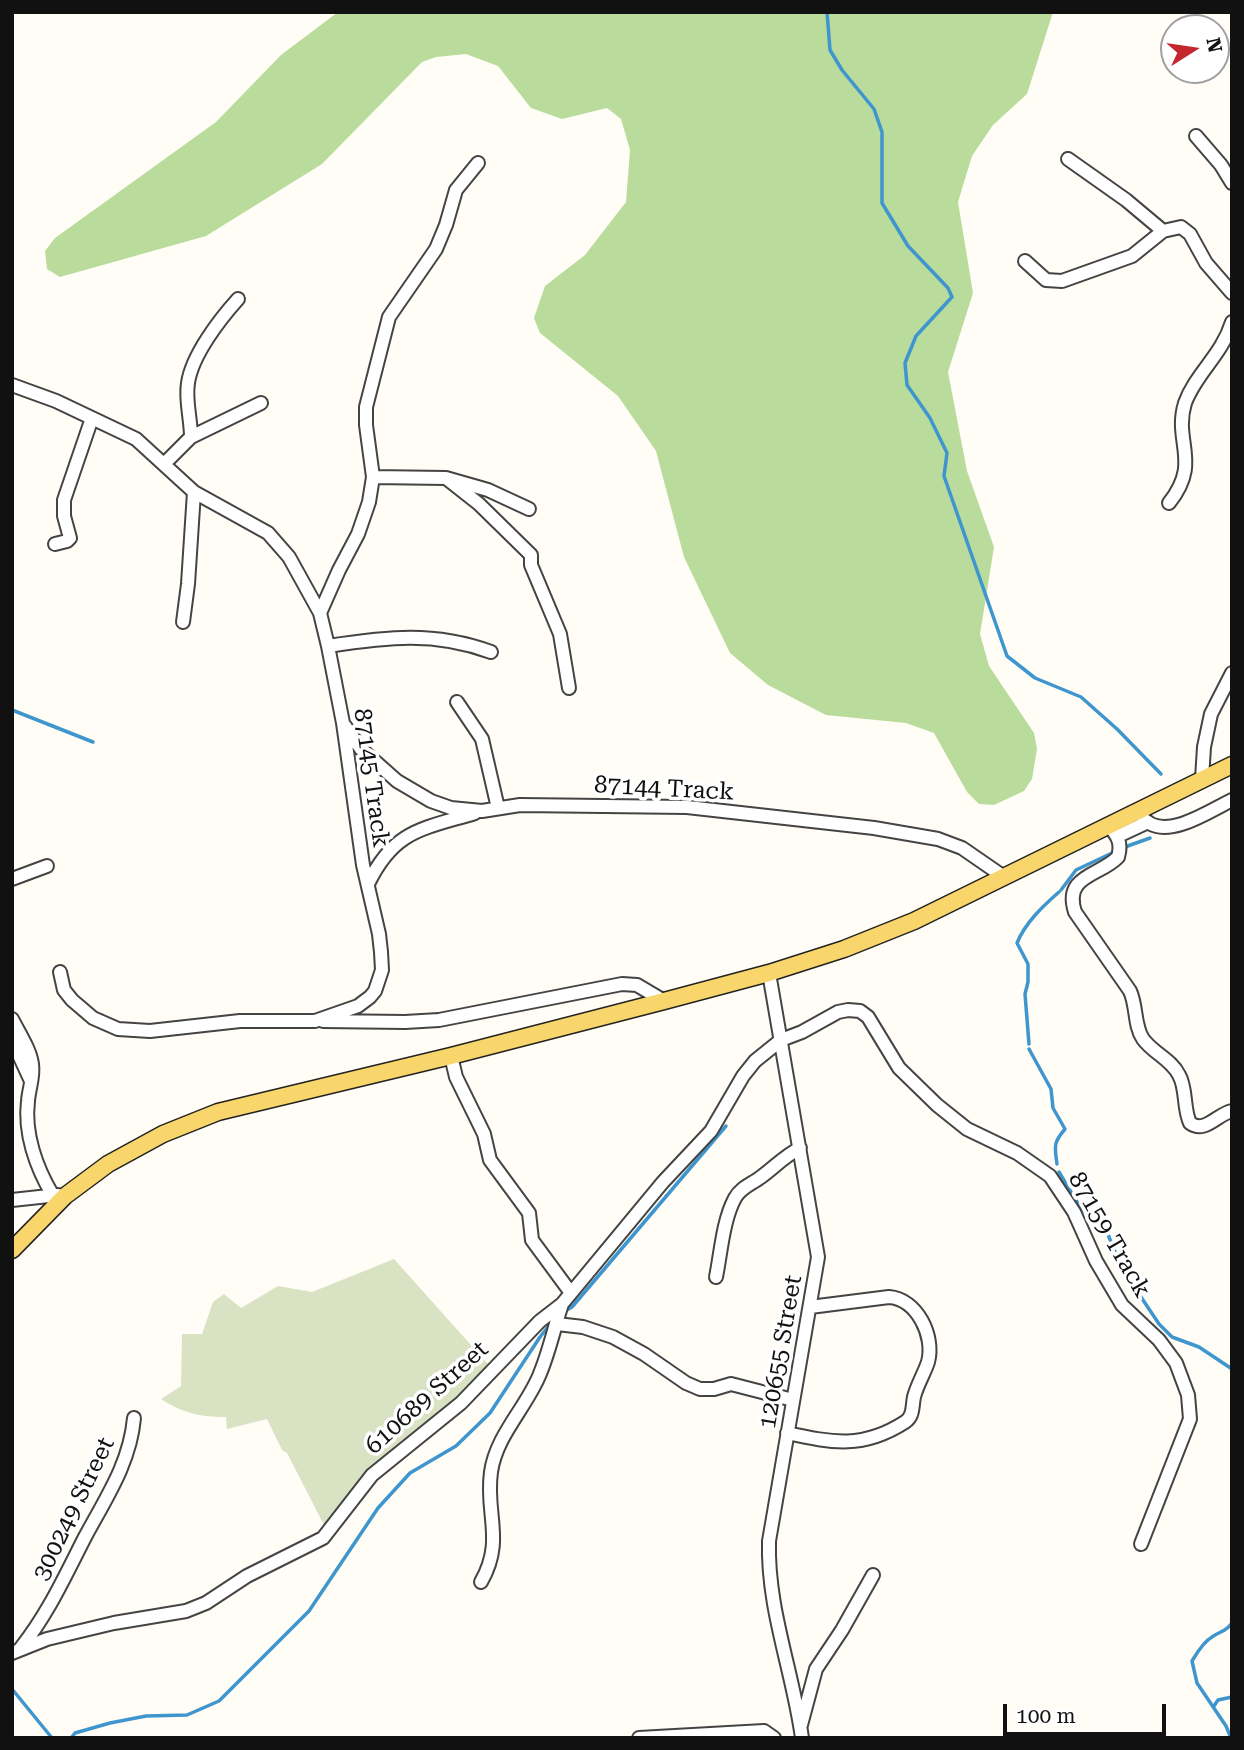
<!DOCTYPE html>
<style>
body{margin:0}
#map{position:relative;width:1244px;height:1750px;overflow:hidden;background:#fffdf5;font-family:"Roboto Serif",serif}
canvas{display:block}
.frame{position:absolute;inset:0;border:14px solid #111;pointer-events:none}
.north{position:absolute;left:1160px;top:14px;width:70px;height:70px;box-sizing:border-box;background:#fff;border:2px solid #a0a0a0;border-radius:50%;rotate:78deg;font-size:19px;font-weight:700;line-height:28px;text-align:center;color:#111}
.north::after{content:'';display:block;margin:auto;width:24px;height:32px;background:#c4262e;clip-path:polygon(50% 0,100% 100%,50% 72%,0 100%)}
.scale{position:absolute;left:1003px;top:1704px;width:163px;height:32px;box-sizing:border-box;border:4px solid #111;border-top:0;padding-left:9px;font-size:21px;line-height:24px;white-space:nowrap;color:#111;-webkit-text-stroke:5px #fff;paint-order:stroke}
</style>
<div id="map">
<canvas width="1244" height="1750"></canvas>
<div class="frame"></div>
<div class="north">N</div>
<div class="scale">100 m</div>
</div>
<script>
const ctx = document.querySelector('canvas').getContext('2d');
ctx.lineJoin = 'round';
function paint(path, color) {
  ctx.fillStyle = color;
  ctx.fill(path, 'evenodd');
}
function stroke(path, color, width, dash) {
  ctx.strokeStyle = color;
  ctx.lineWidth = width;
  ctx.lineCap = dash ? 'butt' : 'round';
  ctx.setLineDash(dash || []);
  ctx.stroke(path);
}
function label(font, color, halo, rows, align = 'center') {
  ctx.font = font + ' "Roboto Serif",serif';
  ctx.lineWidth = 7;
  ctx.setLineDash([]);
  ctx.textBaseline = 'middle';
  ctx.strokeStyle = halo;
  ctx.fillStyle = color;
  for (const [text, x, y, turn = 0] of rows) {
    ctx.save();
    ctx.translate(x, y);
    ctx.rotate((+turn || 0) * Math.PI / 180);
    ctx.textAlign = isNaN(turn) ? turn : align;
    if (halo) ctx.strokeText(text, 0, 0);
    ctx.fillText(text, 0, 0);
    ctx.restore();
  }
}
paint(new Path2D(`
 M338,12H1053L1027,94L993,125L972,156L958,202L973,293L948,372L967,471L994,547L980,634L989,666L1034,733L1037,749L1032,779L1024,791L994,805L979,804L967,792L934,733L906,723L826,715L768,685L730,653L684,557L656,451L618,396L540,333L534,318L545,286L585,255L626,202L630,150L621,119L607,108L562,119L531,108L498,66L466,54L436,57L422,62L322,164L206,236L60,277L47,269L45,251L55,238L216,122L281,55Z`), '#b9dc9c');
paint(new Path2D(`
 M394,1259L488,1364L463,1392L369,1472L324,1525L287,1453L282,1450L267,1419L227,1429L226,1417C201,1417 182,1413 161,1399L181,1386L182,1334H202L213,1302L224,1294L241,1308L278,1286L312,1292Z`), '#d9e3c4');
stroke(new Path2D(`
 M827,12L830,50L842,70L874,109L882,132V203L908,246L948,288L952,297L916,336L905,363L907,385L930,418L947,453L944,476L1007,656L1035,678L1081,697L1117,729L1161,774
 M12,710L93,742
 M1125,847L1150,838
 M1061,890L1076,870L1112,853
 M1029,1044L1025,994L1028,982V964L1017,943C1025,923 1043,906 1059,892
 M1029,1049L1051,1089L1053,1108L1065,1129C1054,1142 1054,1145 1057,1164
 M1059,1172L1080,1207L1107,1232L1121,1267L1159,1324L1172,1337L1199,1347L1232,1369
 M565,1311L572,1307L726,1126
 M12,1689L52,1738
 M1214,1706L1218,1700L1232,1697
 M71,1738L75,1733L110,1723L146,1716L187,1715L219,1701L309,1611L378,1508L410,1473L456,1446L490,1413L540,1337L551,1323
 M1231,1738L1226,1726L1197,1683L1192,1661C1197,1653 1203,1642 1212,1637C1220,1631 1226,1632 1232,1623`), '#3f96cf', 3.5);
const minor = new Path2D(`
 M1196,136L1221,165L1232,183
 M1068,159L1126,200L1163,231
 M1025,261L1046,280L1062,281L1132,256L1163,231L1181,227L1190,234L1206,263L1232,293
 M12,385L56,401L136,439L194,492L268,533L289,557L320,613L328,646L343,723L363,865L379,934L381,952L382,970L375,991L370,997L358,1006L315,1021H240L150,1031L118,1029L93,1018L72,1000L64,990L60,972
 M191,437C191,419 185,400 188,383C192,355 220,319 238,299
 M164,464L191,437L261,403
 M373,477L446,478L488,490L529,509
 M446,478L479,504L531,555V565L560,634L569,688
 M1169,503C1202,462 1173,442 1185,403C1196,373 1222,355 1232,322
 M55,544L67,541L70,538L64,516V500L92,418
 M320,613L339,570L358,534L369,502L373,477L366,425V407L389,317L436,249L446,225L456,190L478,163
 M183,622L188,584L194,492
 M328,646C387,637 434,631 491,652
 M457,702L482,739L498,808
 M345,726L361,749L397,781L431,801L451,808L482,811L520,805L687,807L874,828L938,839L962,848L1004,877
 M1202,779L1204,747L1211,714L1232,673
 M1136,811C1140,815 1144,820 1149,823C1172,837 1211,810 1232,800
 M1108,825C1118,836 1122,843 1118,857C1100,876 1063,875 1075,912L1130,991C1137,1006 1134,1026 1143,1039C1153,1053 1171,1059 1179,1075C1187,1089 1183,1108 1190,1123C1205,1134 1217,1114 1232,1111
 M1118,836L1148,822
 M12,879L47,866
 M368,884C394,830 422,829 475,813
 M769,973L818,1257L769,1541C767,1609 793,1671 802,1738
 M12,1019C19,1033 30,1049 32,1064C34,1077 29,1088 28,1101C24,1133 36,1167 52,1194
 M323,1021L405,1022L439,1020L622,984L637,985L664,1001
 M12,1040L30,1079
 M451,1056L456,1077L484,1134L490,1160L529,1213L532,1240L571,1293
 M12,1200L58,1195
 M716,1277C721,1252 723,1220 735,1198C741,1187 752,1184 761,1177C775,1167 783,1157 800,1148
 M557,1324L583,1327L613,1337L644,1354L686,1383L700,1389H714L731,1384L793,1400
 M787,1433C833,1443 863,1449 905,1422C914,1416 912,1406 914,1397C917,1385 924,1374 928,1362C935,1336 917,1299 889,1297L810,1307
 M481,1582C505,1540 485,1514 491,1472C496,1436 525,1409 539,1376C549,1353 554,1328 562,1304
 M20,1649C48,1614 65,1576 85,1537C106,1498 130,1463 134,1418
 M12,1653L47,1639L114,1623L186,1611L206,1603L247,1576L323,1538L372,1475L461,1403L540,1321L562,1304L663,1182L711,1131L743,1076L755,1061L781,1040L802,1032L838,1012L848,1010L860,1011L868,1017L899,1068L937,1105L967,1129L1017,1153L1050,1176L1074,1212L1096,1261L1122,1305L1159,1340L1176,1363L1188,1395L1190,1419L1141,1544
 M801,1725L816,1669L842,1630L873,1575
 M639,1738L764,1731L774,1738`);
const major = new Path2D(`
 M12,1250L65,1196L108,1164L163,1134L218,1112L451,1056L664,1001L769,973L844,949L914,921L1232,765`);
stroke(minor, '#444', 16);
stroke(major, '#222', 19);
stroke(minor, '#fff', 12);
stroke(major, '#f9d66b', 16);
label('24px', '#111', '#fff', [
 ["87145 Track",371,778,82],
 ["87144 Track",664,789,3],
 ["87159 Track",1109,1235,60],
 ["120655 Street",781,1352,-80],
 ["610689 Street",427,1398,-42],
 ["300249 Street",74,1509,-64]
]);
</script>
